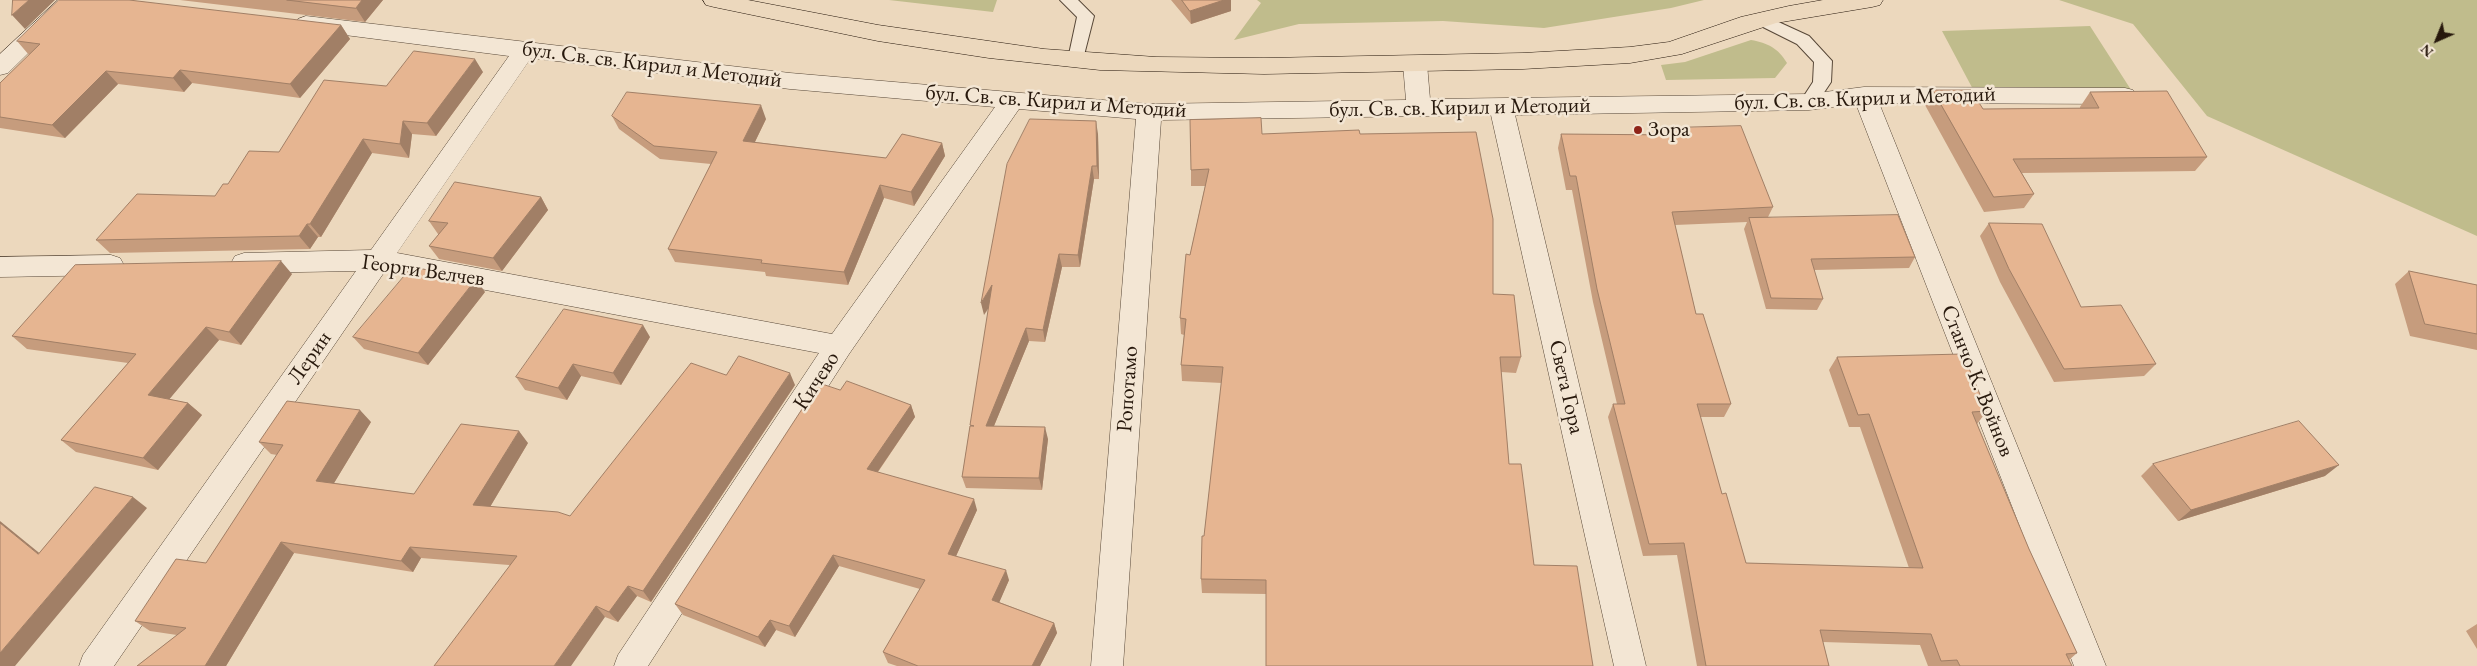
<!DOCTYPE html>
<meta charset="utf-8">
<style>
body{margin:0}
#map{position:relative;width:2477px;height:666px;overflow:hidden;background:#ecd8bd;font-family:"EB Garamond",serif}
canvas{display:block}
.north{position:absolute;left:2412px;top:15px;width:50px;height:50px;-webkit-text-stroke:4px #f3e6d4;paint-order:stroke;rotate:224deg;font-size:14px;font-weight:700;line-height:20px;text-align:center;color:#27180c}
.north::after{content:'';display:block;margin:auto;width:18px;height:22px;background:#27180c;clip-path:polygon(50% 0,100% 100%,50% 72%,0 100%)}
</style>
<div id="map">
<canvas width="2477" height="666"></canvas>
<div class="north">N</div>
</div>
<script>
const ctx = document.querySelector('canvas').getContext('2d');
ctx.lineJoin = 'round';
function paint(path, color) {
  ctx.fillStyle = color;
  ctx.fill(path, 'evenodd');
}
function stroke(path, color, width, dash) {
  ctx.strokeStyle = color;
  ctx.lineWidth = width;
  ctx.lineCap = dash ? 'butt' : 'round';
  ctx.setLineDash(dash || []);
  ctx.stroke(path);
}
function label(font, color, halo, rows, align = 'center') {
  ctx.font = font + ' "EB Garamond",serif';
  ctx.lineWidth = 5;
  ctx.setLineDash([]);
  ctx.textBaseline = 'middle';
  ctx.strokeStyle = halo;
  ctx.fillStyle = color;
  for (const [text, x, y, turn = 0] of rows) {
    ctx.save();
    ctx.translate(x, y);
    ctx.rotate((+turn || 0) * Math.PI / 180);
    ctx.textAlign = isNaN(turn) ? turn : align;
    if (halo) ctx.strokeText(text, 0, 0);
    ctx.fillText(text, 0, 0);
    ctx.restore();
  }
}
paint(new Path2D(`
 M889,0H997L993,12Z
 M1257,0H1704L1671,8L1544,28L1443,21L1299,24L1234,40L1261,3Z
 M2059,0H2477V236L2207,116L2133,24Z
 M2090,26L2135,96L1976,95L1942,31Z
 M1751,40C1768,43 1778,48 1787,63L1775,78L1666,80L1661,65L1685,62Z`), '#c0bc8c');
const service = new Path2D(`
 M1060,0H1078L1094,16L1082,63H1070L1068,59L1077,17Z
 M1761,14L1809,36L1832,61L1831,82L1815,106L1809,108L1803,106L1800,102L1813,82L1814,62L1797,44L1755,23L1753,19L1755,15Z`);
const minor = new Path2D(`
 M58,0H82L8,73L0,75V54Z
 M306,16L790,73L1149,104L1406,100L1403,64L1407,58L1415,56L1423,58L1427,64L1430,99L1809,94L1864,87L2125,88L2133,90L2137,96L2133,102L2125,104L1879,103L2106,666H2074L1856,104L1809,110L1515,115L1646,666H1614L1491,115L1161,120L1123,666H1091L1136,119L1019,109L849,354L648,666H614L618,655L819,353L385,271L114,666H79L83,655L356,271L244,273L235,270L231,263L235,256L244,253L371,250L509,56L298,29L295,24L298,19ZM531,58L790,89L995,107L832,334L397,253Z
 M111,255L120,258L124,265L120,272L111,275L0,277V257Z`);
const primary = new Path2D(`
 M703,0H748L878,25L1044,49L1156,57L1264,58L1523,53L1630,47L1669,42L1741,17L1789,6L1823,0H1883L1880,5L1872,7L1776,23L1682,54L1630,63L1523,69L1264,74L1100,70L989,58L878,41L714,7L706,5Z`);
stroke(service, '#584838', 2);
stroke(minor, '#584838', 1);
stroke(primary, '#27180c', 1);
paint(service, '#f3e6d4');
paint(minor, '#f3e6d4');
paint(primary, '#ecd8bd');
paint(new Path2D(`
 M180,0H383L365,22Z
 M1171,0H1231V11L1191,24Z
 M341,25L350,39L300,98L192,83L184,92L118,84L65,138L0,128V83L29,55L17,41Z
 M483,72L436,136L412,134L409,158L372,153L321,237H318L310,249L110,253L96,240L215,196L228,184L386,86Z
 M1933,90L1983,109L2080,108V107L2090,92L2207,157L2195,171L2022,173L2034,194L2024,208L1984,212L1925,105Z
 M612,116L766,119L755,142L886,158L942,143L945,156L914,206L884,198L848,285L766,276L765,272L675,262L668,249L711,164L660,159L619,129Z
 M1671,128L1773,207L1768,217L1915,257L1909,268L1814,270L1823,299L1817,310L1766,309L1744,229L1747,222L1675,225L1696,314L1731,404L1724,417H1700L1722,494L1746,563L1909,568L1860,427H1849L1829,370L1837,357L1987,411L1977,424L2029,549L2077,653L2069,660L2072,666H1928L1920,645L1823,642L1829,666H1697L1677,555L1643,556L1608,417L1613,404H1617L1593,302L1572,190H1566L1558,148L1561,134L1669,135Z
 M1098,134L1099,179H1094L1080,267H1062L1045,342L1029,341L994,426L1048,439L1042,490L966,488L962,477L989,308L984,315Z
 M1262,134H1360L1493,294L1521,357L1516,373L1501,372L1509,464L1534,565L1593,666H1266V594L1202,593L1201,579L1204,536L1222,383L1182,381L1181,365L1184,335L1181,334L1180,318L1190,255L1205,186H1191V170Z
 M541,197L548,210L502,271L439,259L429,246L439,234H438L429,221Z
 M1989,223L2081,307L2156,364L2144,376L2054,382L2000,282L1980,236Z
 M2409,271L2477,285V350L2410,336L2395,284Z
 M292,274L241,345L219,340L169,399L188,403L202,415L158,470L76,452L61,440L128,363L27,349L12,336Z
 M485,292L428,365L364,349L353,337Z
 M650,337L621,385L581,376L567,400L525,390L516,377Z
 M726,375L795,385L651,602L637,596L618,622L605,617L509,565L421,558L413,572L294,553L226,666H137L177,635L150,631L135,621L206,563L277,455L271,454L259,442L371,422L334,483L414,494L528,443L490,507L570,516Z
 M840,390L911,405L915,417L878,472L977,510L956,556L1009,580L999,602L1054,623L1057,633L1040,666H897L888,663L883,652L920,589L839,566L795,637L776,630L765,647L683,615L675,604Z
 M2153,464L2325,476L2178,521L2141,476Z
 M2477,624V649L2466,631Z`), '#c69c7d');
paint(new Path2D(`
 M29,0H55L25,29L12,15Z
 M362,0H383L365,22L356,8Z
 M1224,0H1231V11L1191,24L1190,11Z
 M341,25L350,39L300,98L290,84Z
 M475,59L483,72L436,136L427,123Z
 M180,70L192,83L184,92L173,78Z
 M106,71L118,84L65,138L52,125Z
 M761,105L766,119L749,154L743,141Z
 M403,121L412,134L409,158L400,144Z
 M1096,121L1098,134L1099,179L1097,166Z
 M363,139L372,153L321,237L310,224Z
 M942,143L945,156L914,206L911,192Z
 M1092,166L1094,179L1080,267L1078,255Z
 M880,185L884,198L848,285L844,272Z
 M541,197L548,210L502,271L493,258Z
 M307,224L318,237L310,249L299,236Z
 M1059,254L1062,267L1045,342L1043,330Z
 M281,261L292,274L241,345L229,332Z
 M476,279L485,292L428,365L418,353Z
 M992,285L995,298L984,315L981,303Z
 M643,325L650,337L621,385L613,373Z
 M206,327L219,340L162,408L148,395Z
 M1026,328L1029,341L989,438L986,426Z
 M573,364L581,376L567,400L558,388Z
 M790,373L795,385L651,602L643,591Z
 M188,403L202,415L158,470L143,458Z
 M911,405L915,417L872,480L867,469Z
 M360,410L371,422L328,493L316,481Z
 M1045,427L1048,439L1042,490L1039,478Z
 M519,431L528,443L484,517L473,505Z
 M2339,465L2325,476L2178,521L2191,510Z
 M133,497L147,508L15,666H0V653Z
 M974,499L977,510L952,565L948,554Z
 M0,521L54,565L38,554L0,523Z
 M281,542L294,553L226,666H205Z
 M410,547L421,558L413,572L401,561Z
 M833,555L839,566L795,637L789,626Z
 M1006,570L1009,580L996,610L992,600Z
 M628,586L637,596L618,622L609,612Z
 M596,606L605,617L571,666H554Z
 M770,620L776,630L765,647L758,637Z
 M1054,623L1057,633L1040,666H1032Z`), '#a17f66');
const building = new Path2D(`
 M13,0H29L12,15Z
 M59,0H129L341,25L290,84L180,70L173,78L106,71L52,125L0,117V83L40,44L17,41Z
 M287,0H362L356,8Z
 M1182,0H1224L1190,11Z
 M414,51L475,59L427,123L403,121L400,144L363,139L310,224H307L299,236L96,240L137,194L215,196L223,184H228L249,151L279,152L324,80L386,86Z
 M1933,90H1971L1983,109L2099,108L2090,92L2167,91L2207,157L2013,159L2034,194L1994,197Z
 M627,92L761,105L743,141L886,158L902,134L942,143L911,192L880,185L844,272L761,263L762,260L668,249L717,152L654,146L612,116Z
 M1261,118L1262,134L1359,130L1360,134L1476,132L1493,219V294L1514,295L1521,357H1500L1509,464H1521L1534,565L1577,566L1593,666H1266V580L1201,579L1202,536H1204L1223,367L1181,365L1186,319L1180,318L1186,254L1190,255L1209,169L1191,170L1190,120Z
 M1030,119L1096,121L1097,166H1092L1078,255L1059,254L1043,330L1026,328L986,426L1045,427L1039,478L962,477L970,426H974L970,425L992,285L981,303L1007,164Z
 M1741,126L1773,207L1672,212L1696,314H1703L1731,404H1697L1722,494L1726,493L1746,563L1923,568L1869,414L1858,415L1837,357L1963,354L1987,411L1972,412L2029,549L2077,653L2066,654L2072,666H1960L1957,660L1941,661L1931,634L1820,630L1829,666H1706L1684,543L1649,544L1613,404H1625L1597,289L1576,176H1570L1561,134L1673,135L1671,128Z
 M455,182L541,197L493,258L429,246L448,223L429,221Z
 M1898,215L1915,257L1811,259L1823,299L1771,298L1749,218Z
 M1989,223L2042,224L2081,307L2121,305L2156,364L2064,369L2009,269Z
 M281,261L229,332L206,327L148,395L188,403L143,458L61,440L136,354L12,336L75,265Z
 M412,267L476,279L418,353L353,337Z
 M2409,271L2477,285V334L2425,324Z
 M564,309L643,325L613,373L573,364L558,388L516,377Z
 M739,356L790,373L643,591L628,586L609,612L596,606L554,666H434L517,556L410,547L401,561L281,542L205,666H137L186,628L135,621L176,559L206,563L283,445L259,442L287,401L360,410L316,481L414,494L461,424L519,431L473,505L558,512L570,516L691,363L726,375Z
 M847,381L911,405L867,469L974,499L948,554L1006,570L992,600L1054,623L1032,666H918L883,652L925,580L833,555L789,626L770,620L758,637L675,604L819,383L840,390Z
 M2299,421L2339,465L2191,510L2153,464Z
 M95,487L133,497L0,653V523L38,554Z`);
paint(building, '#e6b591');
stroke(building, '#a17f66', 1);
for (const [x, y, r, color] of [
 [1638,130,5,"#8f2418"]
]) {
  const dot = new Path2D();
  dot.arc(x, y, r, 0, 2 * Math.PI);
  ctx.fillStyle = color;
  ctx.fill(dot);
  stroke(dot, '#f3e6d4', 2);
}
label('22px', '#27180c', '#f3e6d4', [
 ["бул. Св. св. Кирил и Методий",652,65,7],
 ["бул. Св. св. Кирил и Методий",1865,99,-2],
 ["бул. Св. св. Кирил и Методий",1056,102,4],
 ["бул. Св. св. Кирил и Методий",1460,108,-1],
 ["Георги Велчев",423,271,8],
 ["Лерин",310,358,-55],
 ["Кичево",817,381,-57],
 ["Станчо К. Войнов",1977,381,68],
 ["Света Гора",1566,387,77],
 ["Ропотамо",1128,389,-86]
]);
label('22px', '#27180c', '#f3e6d4', [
 ["Зора",1648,130]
], 'left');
</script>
